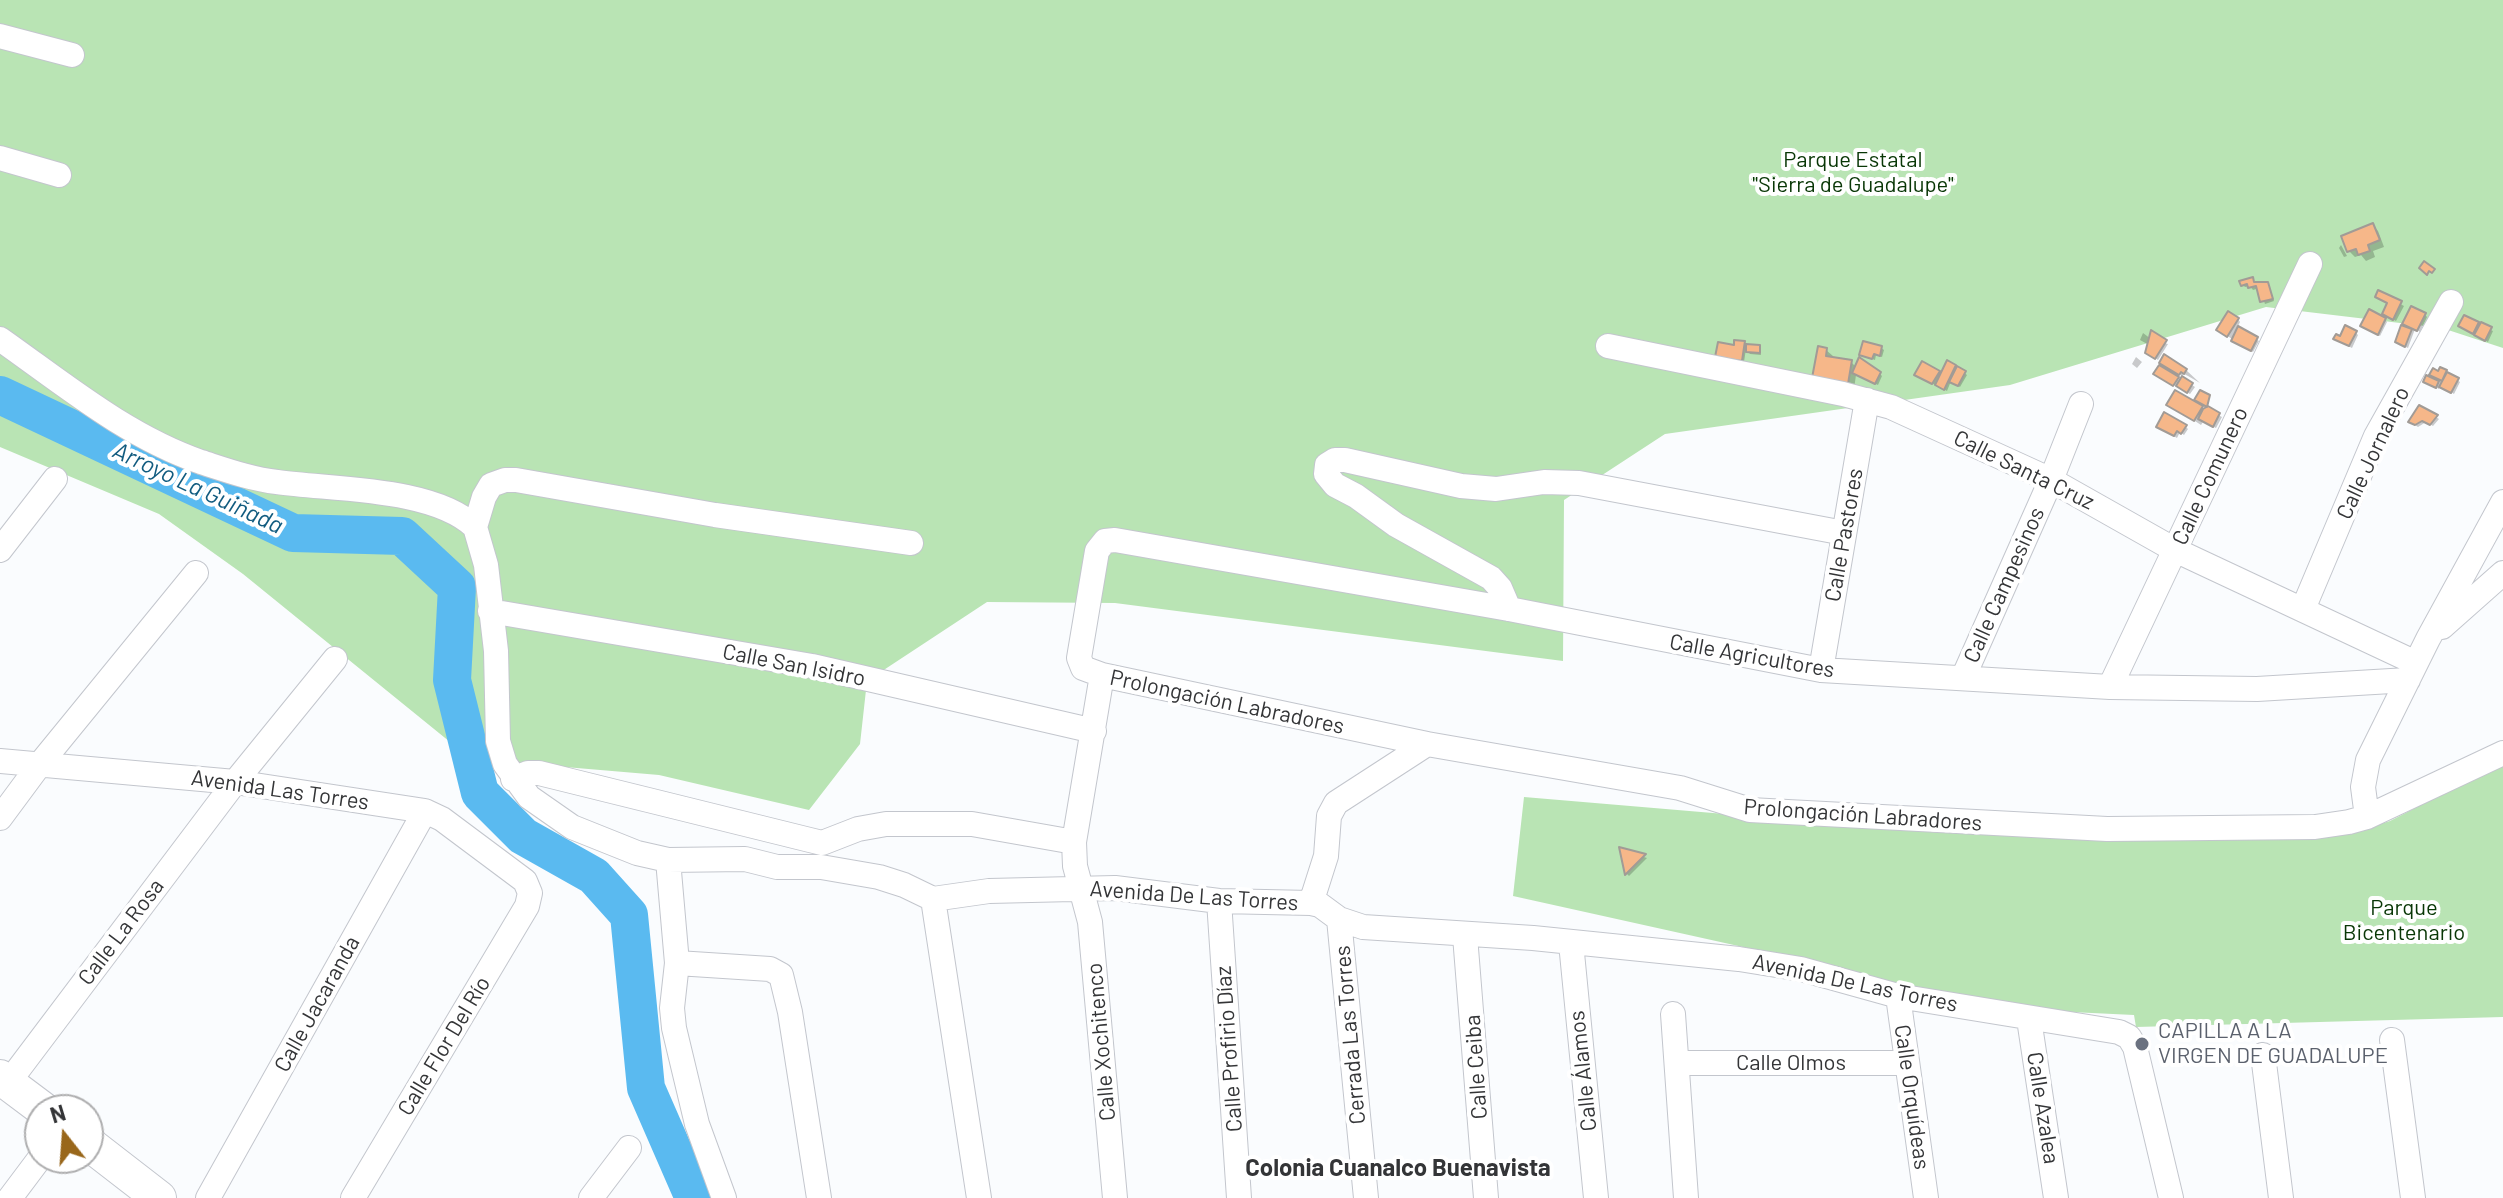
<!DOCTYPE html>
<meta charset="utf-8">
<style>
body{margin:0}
#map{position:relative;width:2503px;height:1198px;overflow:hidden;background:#fafcfe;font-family:Barlow,sans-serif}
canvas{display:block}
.north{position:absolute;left:24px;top:1094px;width:80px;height:80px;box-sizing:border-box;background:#fff;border:2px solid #aeaeaf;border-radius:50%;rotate:343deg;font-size:22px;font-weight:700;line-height:32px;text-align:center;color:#343537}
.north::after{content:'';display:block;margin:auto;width:28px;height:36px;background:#99671b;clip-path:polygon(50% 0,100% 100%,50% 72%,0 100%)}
</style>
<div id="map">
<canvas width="2503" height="1198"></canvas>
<div class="north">N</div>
</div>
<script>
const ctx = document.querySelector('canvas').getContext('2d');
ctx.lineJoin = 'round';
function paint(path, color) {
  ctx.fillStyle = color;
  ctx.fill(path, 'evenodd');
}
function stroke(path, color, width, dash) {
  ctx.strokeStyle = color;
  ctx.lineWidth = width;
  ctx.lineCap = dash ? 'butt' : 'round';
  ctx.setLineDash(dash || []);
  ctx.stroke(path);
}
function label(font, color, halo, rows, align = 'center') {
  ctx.font = font + ' Barlow,sans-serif';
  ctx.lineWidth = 8;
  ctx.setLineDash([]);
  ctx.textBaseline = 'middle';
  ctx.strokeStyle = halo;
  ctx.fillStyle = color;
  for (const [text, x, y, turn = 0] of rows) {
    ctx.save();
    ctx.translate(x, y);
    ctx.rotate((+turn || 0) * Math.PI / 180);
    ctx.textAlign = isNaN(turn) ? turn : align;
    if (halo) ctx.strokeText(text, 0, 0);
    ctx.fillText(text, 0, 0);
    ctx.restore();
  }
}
paint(new Path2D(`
 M0,0H2503V348L2442,328L2266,307L2010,385L1665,434L1564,500L1563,661L1115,603L987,602L867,681L860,744L809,810L659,775L471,759L243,574L159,514L0,447Z
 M2503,763V1017L2136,1027L2134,1015L2029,1010L1902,988L1761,951L1513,896L1524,797L1949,833L2144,840L2346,834L2390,821Z`), '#b9e4b4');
paint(new Path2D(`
 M2372,225L2378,231L2384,247L2373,251L2375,257L2366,261L2361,255L2355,257L2349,251Z
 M2341,245L2347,256L2344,257L2339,248Z
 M2252,279L2255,284H2267L2274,301L2265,304L2259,288L2253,290L2250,286L2245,287L2243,285Z
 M2379,293L2404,306L2396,321L2386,316L2389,304Z
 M2425,315L2427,317L2420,332L2415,329L2408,348L2400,344L2397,342L2403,327L2409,328L2405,323Z
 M2238,319L2240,322L2237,328L2259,341L2253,352L2221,332Z
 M2385,320L2387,322L2380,336L2365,328Z
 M2477,324L2493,331L2488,342L2463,329Z
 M2355,332L2358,335L2352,348L2338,341Z
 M2143,333L2151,339L2168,344L2158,360L2150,355L2149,345L2140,340Z
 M1744,343L1747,346L1759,347L1761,355L1750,354L1746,349L1744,362L1720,358Z
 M1881,348L1884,350L1882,357L1876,355L1875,360L1861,355Z
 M1826,350L1833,356L1832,359L1851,362L1857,368L1879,373L1882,376L1878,385L1856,375L1854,389L1820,384Z
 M2136,357L2142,362L2137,368L2132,364Z
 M1955,366L1967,375L1960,387L1951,381L1947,391L1919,377L1938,372L1942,376Z
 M2164,366L2186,370L2200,383L2188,376L2184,374L2182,376Z
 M2159,368L2181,382L2182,379L2192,385L2195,387L2190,394L2158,377Z
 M2441,370L2460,382L2454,394L2440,385L2439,389L2426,382L2433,371L2439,374Z
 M2169,404L2202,407L2222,417L2216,428L2203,422L2201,425Z
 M2420,407L2439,419L2433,426L2426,422L2418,427L2413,424Z
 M2185,426L2188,429L2184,435L2180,432L2177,438L2161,429Z
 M1622,850L1647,858L1629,876L1627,874Z`), '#0003');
stroke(new Path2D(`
 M0,395L293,533L402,536L457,587L452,680L480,793L523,836L594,876L629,915L646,1088L694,1198`), '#5abaf0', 38);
const building = new Path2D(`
 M2373,223L2380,240L2368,245L2370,251L2358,255L2356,249L2347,252L2341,236Z
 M2424,261L2435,269L2432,273L2429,271L2427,275L2419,268Z
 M2253,277L2254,282H2268L2273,299L2260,302L2256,286L2248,288L2247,284L2241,286L2239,281Z
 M2378,290L2402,301L2393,320L2382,314L2387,303L2375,297Z
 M2411,306L2426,313L2417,331L2402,324Z
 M2369,309L2386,318L2378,335L2360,326Z
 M2228,311L2239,318L2227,337L2216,330Z
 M2464,315L2479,322L2473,334L2458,326Z
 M2481,322L2492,327L2485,341L2474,335Z
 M2345,325L2357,331L2349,346L2333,339L2336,334L2340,336Z
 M2401,325L2412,329L2405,347L2395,342Z
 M2238,326L2258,337L2251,351L2231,341Z
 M2151,330L2167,340L2155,359L2145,353Z
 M1734,340L1745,341L1742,361L1715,357L1718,342L1734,345Z
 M1863,341L1882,346L1880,356L1874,354L1872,359L1859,355Z
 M1746,344L1760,345V353L1746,352Z
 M1818,346L1827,348L1826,356L1852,360L1848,384L1812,378Z
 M2164,354L2187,369L2184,374L2181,372L2179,375L2159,363Z
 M1859,357L1881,372L1875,384L1852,373Z
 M1947,360L1956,365L1944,390L1935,385Z
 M1922,361L1940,371L1932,384L1914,375Z
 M2159,365L2179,377L2173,386L2153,374Z
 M1957,366L1966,371L1958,386L1949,382Z
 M2440,367L2447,370L2442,381L2429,375L2433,368L2438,371Z
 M2447,372L2459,378L2451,393L2439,387Z
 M2426,375L2439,381L2436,388L2423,382Z
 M2182,376L2193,383L2187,393L2176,386Z
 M2175,390L2203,406L2194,421L2166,405Z
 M2200,390L2210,395L2207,407L2194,400Z
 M2419,405L2438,415L2430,425L2422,421L2415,425L2408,422Z
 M2208,406L2220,413L2213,427L2198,419L2203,409Z
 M2164,412L2187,425L2181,434L2177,431L2174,436L2156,427Z
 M1619,847L1646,854L1625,875Z`);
paint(building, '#f6b789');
stroke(building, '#a19b96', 2);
const street = new Path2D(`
 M0,36L72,55
 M0,158L59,175
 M0,339C64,384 126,436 201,462C226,470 251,479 277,482C333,490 433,487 475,527
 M1608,346L1843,394L1891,407L2051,480L2175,550L2416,663
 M911,543L715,515L516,480H505L491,485L484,497L475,527L486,565L496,651L498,741L505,764L529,797L572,827L637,853L668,860L745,859L777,867H821L879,877L904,885L933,899L989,891L1115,888L1219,901L1311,903L1320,905L1339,919L1363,927L1533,938L1739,959L1801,969L1898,996L2119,1032L2129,1037L2135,1047L2171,1198
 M0,550L55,479
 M1509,609L1500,588L1491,578L1396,525L1356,496L1335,485L1326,474L1327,465L1335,460H1345L1461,486L1496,489L1544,482L1579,483L1844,533
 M2303,609L2376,436L2451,302
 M490,611L812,666L1094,731
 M2442,627L2503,573
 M1821,670L1867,400
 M1102,675L1074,842L1075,866L1090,922L1115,1198
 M1963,678L2051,480L2081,404
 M2408,680L2257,689L2110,687L1821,670L1509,609L1115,540L1105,541L1097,551L1079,658L1083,668L1102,675L1427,744L1680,788L1750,810L2107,829L2315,827L2349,822L2367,817L2503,753
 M2110,687L2310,264
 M0,761L235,782L425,811L442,819L525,881L530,893L527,906L353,1198
 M513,779L528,773H539L822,843L858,829L886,824H972L1074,842
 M2367,817L2363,787L2368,760L2428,639L2503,502
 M0,818L40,764L196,573
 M668,860L677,963L672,1008L674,1028L697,1124L724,1198
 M933,899L979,1198
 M1219,901L1239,1198
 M1311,903L1326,856L1329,816L1336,803L1427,744
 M1339,919L1366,1198
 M1465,936L1486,1198
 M1571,943L1596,1198
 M677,963L770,969L781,975L790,1012L819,1198
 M1898,996L1926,1198
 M1673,1014L1686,1198
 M2029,1019L2056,1198
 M2392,1040L2413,1198
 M2263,1055L2281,1198
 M1677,1063H1906
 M8,1083L235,782L335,659
 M10,1198L40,1158
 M208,1198L425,811
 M591,1198L629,1148`);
const secondary = new Path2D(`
 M0,1077L44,1110
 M88,1143L159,1198`);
stroke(street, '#c3c6cd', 26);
stroke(secondary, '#c3c6cd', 36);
stroke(street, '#fff', 24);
stroke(secondary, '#fff', 34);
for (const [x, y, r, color] of [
 [2142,1044,8,"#6b7280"]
]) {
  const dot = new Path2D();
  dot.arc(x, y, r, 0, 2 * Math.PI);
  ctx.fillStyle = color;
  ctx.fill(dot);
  stroke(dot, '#fff', 3);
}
label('22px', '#093706', '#fff', [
 ["Parque Estatal",1853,160],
 ["\"Sierra de Guadalupe\"",1853,185],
 ["Parque",2404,908],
 ["Bicentenario",2404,933]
]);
label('22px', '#343537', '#fff', [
 ["Calle Jornalero",2373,453,-65],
 ["Calle Santa Cruz",2024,470,26],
 ["Calle Comunero",2210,476,-65],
 ["Calle Pastores",1844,535,-80],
 ["Calle Campesinos",2004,585,-66],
 ["Calle Agricultores",1752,656,10],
 ["Calle San Isidro",794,665,11],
 ["Prolongación Labradores",1227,702,12],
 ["Avenida Las Torres",280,790,8],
 ["Prolongación Labradores",1863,815,4],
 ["Avenida De Las Torres",1194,896,4],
 ["Calle La Rosa",121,932,-53],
 ["Avenida De Las Torres",1855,983,12],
 ["Calle Jacaranda",317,1004,-61],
 ["Cerrada Las Torres",1350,1035,-95],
 ["Calle Xochitenco",1101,1042,-95],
 ["Calle Flor Del Río",444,1046,-59],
 ["Calle Profirio Díaz",1229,1049,-94],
 ["Calle Olmos",1791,1063],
 ["Calle Ceiba",1476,1067,-94],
 ["Calle Álamos",1583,1071,-96],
 ["Calle Orquídeas",1912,1097,82],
 ["Calle Azalea",2043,1108,81]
]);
label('22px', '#5b616d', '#fff', [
 ["CAPILLA A LA",2158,1031],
 ["VIRGEN DE GUADALUPE",2158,1056]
], 'left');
label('italic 24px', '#115b7f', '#fff', [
 ["Arroyo La Guiñada",198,488,25]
]);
label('bold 24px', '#343537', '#fff', [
 ["Colonia Cuanalco Buenavista",1398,1168]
]);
</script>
